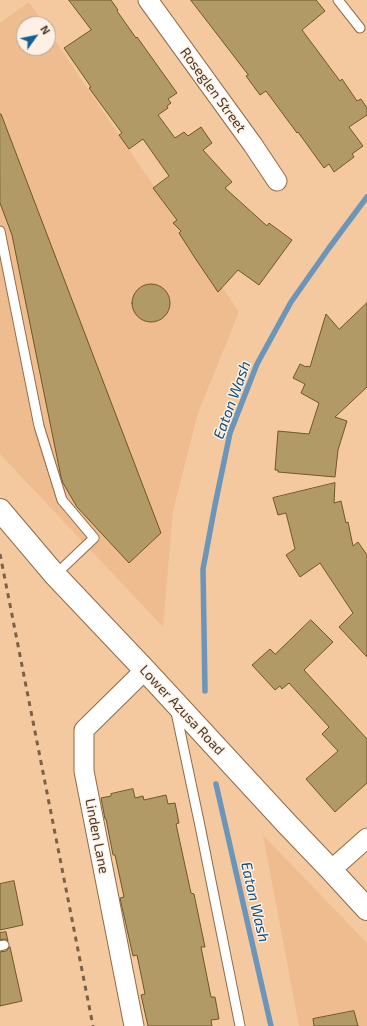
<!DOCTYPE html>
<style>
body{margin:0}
#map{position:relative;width:367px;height:1026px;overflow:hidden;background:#f5c99f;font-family:"Exo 2",sans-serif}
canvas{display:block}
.north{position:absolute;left:16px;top:16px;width:40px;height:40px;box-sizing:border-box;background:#fef0e4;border:1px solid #b6a698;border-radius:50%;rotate:57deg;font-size:11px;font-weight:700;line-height:16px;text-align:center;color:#493827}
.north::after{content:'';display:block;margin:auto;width:14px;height:18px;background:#166094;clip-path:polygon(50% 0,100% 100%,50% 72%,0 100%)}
</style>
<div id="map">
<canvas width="367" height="1026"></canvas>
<div class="north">N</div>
</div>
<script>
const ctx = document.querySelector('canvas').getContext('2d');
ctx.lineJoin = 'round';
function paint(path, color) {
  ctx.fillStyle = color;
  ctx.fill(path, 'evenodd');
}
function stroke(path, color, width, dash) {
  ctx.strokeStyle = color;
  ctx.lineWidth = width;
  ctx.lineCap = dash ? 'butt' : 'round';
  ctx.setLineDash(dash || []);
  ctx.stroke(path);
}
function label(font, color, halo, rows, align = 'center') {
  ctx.font = font + ' "Exo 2",sans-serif';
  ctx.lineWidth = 3;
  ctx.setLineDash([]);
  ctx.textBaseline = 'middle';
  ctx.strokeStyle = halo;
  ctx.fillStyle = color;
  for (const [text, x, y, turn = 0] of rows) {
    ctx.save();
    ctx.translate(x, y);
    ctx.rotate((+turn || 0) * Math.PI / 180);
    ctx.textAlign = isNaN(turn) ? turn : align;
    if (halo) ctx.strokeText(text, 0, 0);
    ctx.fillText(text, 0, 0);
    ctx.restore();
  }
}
paint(new Path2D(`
 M29,2L44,24H24V48H48V30L239,312L198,413L173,511L163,627L0,454V23Z
 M263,835L367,943V1026H299Z`), '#eebc8e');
stroke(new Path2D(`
 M205,691L203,569L215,505L230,433L257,364L291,302L329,248L367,197
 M216,784L271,1026`), '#6c96b9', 5.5);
const building = new Path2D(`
 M69,0H111L118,10L117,11L136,38L137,37L177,93L168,99L171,103L167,106L168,108L158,115L175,138L184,132L188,136L201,127L212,143L203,150L232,182L225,188L267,226L269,223L292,240L259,285L238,270L218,292L195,258L179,233L181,231L173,223L177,220L153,188L169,176L143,139L129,149L119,135L122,133L89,88L91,87L64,48L91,30Z
 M191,0H316L325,11L302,30L340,81L342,79L357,101L361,99L367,108V115L349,127L363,146L352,154L354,157L334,172L329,164L324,168L298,132L297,133L266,91L260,95L246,76L248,75Z
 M0,114H1L161,533L129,563L77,507L63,483L61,477L12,235L0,203Z
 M132 303a19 19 0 1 1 38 0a19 19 0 1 1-38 0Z
 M367,303V387L335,417L347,421L338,450L335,477L278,472V470H275L278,431L309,434L319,403L301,393L305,384L293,378L300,364L306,367L307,366L310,367L326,314L339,329Z
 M335,483L334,503L341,501L346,523L348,522L353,546L358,542L367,555V657L339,627L353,613L320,563L300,577L286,555L295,549L286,513L278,515L273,498Z
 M311,620L333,642L304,670L367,739V783L335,812L306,779L338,751L322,734L329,727L289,683L282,689L280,686L275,690L252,665L270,649L275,654Z
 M133,789L135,798L143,796L144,800L166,795L168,804L175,803L179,823L176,824L191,893L194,894L205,947H201L211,997H215L219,1019L211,1020L212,1026H148L141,995L145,994L137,955L133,956L120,898L124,897L115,855H113L106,819H105L101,798L111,796V794Z
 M14,881L23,925L0,930V884Z
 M6,932L8,941L5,939L0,940V933Z
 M10,947L22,1001L0,1006V952L6,951Z
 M354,1011L358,1026H314L313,1019Z`);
paint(building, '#b29a67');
stroke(building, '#6e5826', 1);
const service = new Path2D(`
 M338,0L360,28
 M0,231L39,426L62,500L94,538L55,575
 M176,712L200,826L240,1026
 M0,946L4,945`);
const minor = new Path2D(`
 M148,0L253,145L277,181
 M331,870L367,838
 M134,1026L84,771V730L145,670`);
const secondary = new Path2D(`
 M0,510L55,575L145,670L288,825L331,870L367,909`);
stroke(service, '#926a44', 11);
stroke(minor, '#926a44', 21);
stroke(secondary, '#926a44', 24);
stroke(service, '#fff', 9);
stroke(minor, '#fff', 19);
stroke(secondary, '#fff', 22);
stroke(new Path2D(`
 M0,554L93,1026`), '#7a6149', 3, [5, 5]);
label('14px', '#493827', '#fef0e4', [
 ["Roseglen Street",213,90,54],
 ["Lower Azusa Road",182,710,47],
 ["Linden Lane",97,836,79]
]);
label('italic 15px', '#0c507d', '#fef0e4', [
 ["Eaton Wash",232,400,-70],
 ["Eaton Wash",255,902,77]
]);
</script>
